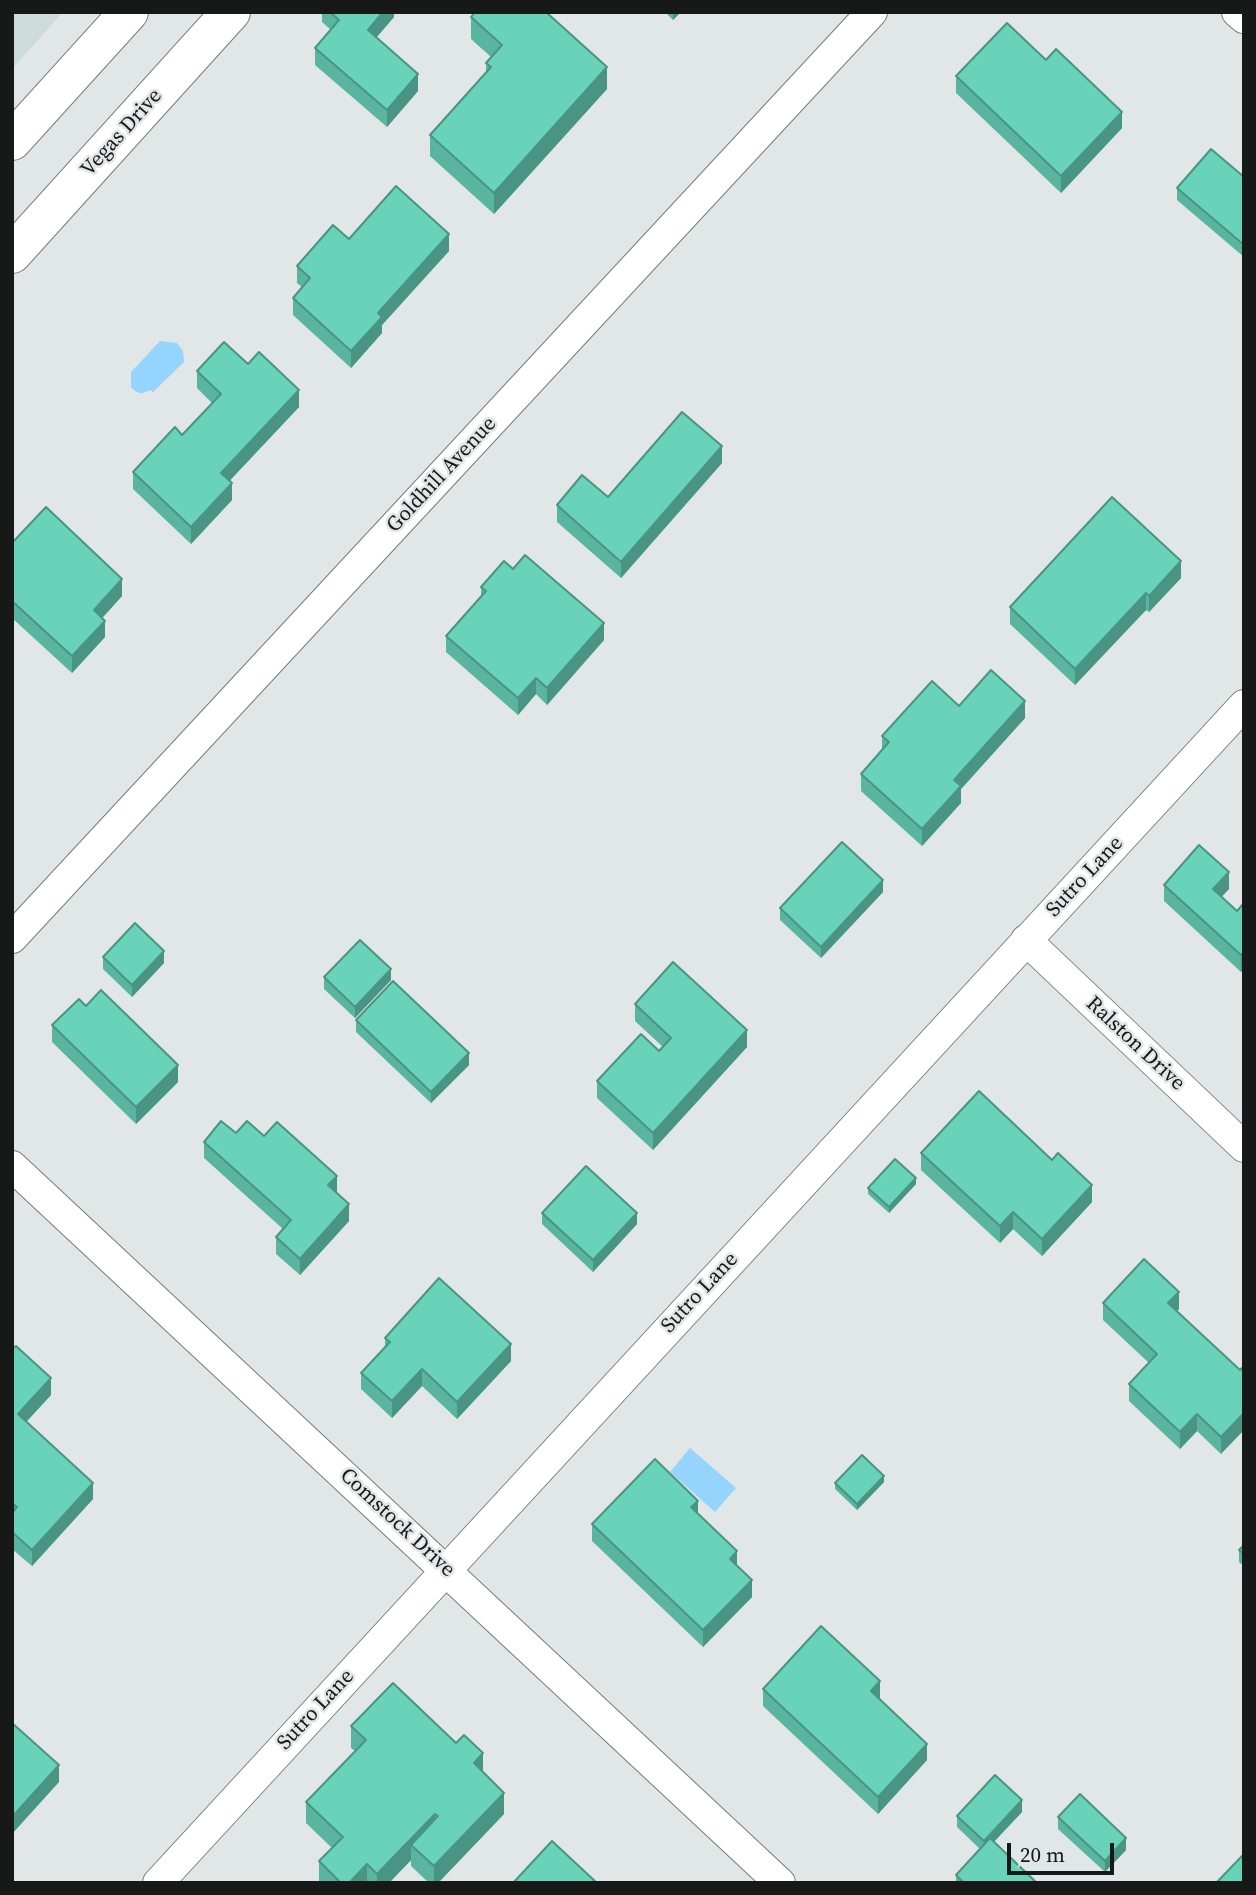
<!DOCTYPE html>
<style>
body{margin:0}
#map{position:relative;width:1256px;height:1895px;overflow:hidden;background:#e1e6e6;font-family:"Source Serif 4",serif}
canvas{display:block}
.frame{position:absolute;inset:0;border:14px solid #171919;pointer-events:none}
.scale{position:absolute;left:1007px;top:1843px;width:107px;height:32px;box-sizing:border-box;border:4px solid #171919;border-top:0;padding-left:9px;font-size:21px;line-height:24px;white-space:nowrap;color:#171919;-webkit-text-stroke:5px #e1e6e6;paint-order:stroke}
</style>
<div id="map">
<canvas width="1256" height="1895"></canvas>
<div class="frame"></div>
<div class="scale">20 m</div>
</div>
<script>
const ctx = document.querySelector('canvas').getContext('2d');
ctx.lineJoin = 'round';
function paint(path, color) {
  ctx.fillStyle = color;
  ctx.fill(path, 'evenodd');
}
function stroke(path, color, width, dash) {
  ctx.strokeStyle = color;
  ctx.lineWidth = width;
  ctx.lineCap = dash ? 'butt' : 'round';
  ctx.setLineDash(dash || []);
  ctx.stroke(path);
}
function label(font, color, halo, rows, align = 'center') {
  ctx.font = font + ' "Source Serif 4",serif';
  ctx.lineWidth = 5;
  ctx.setLineDash([]);
  ctx.textBaseline = 'middle';
  ctx.strokeStyle = halo;
  ctx.fillStyle = color;
  for (const [text, x, y, turn = 0] of rows) {
    ctx.save();
    ctx.translate(x, y);
    ctx.rotate((+turn || 0) * Math.PI / 180);
    ctx.textAlign = isNaN(turn) ? turn : align;
    if (halo) ctx.strokeText(text, 0, 0);
    ctx.fillText(text, 0, 0);
    ctx.restore();
  }
}
paint(new Path2D(`
 M12,12H63L12,69Z`), '#cddbdb');
paint(new Path2D(`
 M160,341L177,343L183,351L184,362L153,392L150,390C142,395 137,394 131,387V372Z
 M690,1448L736,1488L715,1512L670,1472Z`), '#95d4fd');
const minor = new Path2D(`
 M1237,12L1244,18
 M12,938L872,12
 M1026,940L1244,1147
 M12,1166L780,1883
 M158,1883L1244,705`);
const secondary = new Path2D(`
 M12,141L129,12
 M12,254L231,12`);
stroke(minor, '#777c7c', 32);
stroke(secondary, '#777c7c', 40);
stroke(minor, '#fff', 30);
stroke(secondary, '#fff', 38);
paint(new Path2D(`
 M322,12H394V17L376,38L418,91L387,127L315,65V48L331,30L322,22Z
 M665,12H681L673,20Z
 M471,17L607,89L494,214L430,156V135L486,72V63L491,57L471,39Z
 M1046,60L1122,128L1061,193L956,93V76Z
 M1244,177V257L1177,200V188Z
 M349,239L449,251L382,325V333L351,368L293,315V298L302,287L297,283V266Z
 M248,364L299,407L229,481L232,500L191,544L133,489V472L182,435L212,403L197,388V371Z
 M722,463L621,578L557,522V505L608,497Z
 M12,543L122,596L102,618L105,637L72,673L12,618Z
 M513,569L604,640L547,705L536,694L518,715L446,652V636L481,597V587Z
 M1181,578L1149,612L1146,610L1075,685L1010,624V607Z
 M959,706L1025,718L961,789V803L922,846L861,791V774L882,750V736Z
 M1164,885L1229,889L1221,897L1237,911L1244,903L1241,972L1164,901Z
 M883,892L821,958L780,920V908Z
 M103,957L164,963L132,997L103,969Z
 M324,977L391,980L355,1018L324,989Z
 M635,1004L747,1047L653,1150L597,1098V1081L659,1051L663,1047L635,1021Z
 M86,1006L178,1082L136,1124L52,1042V1025Z
 M356,1020L469,1065L431,1103L356,1032Z
 M264,1136L337,1193L349,1221L300,1275L276,1254V1237L283,1229L204,1158V1142Z
 M921,1153L1092,1202L1042,1256L1013,1229L1000,1243L921,1170Z
 M916,1184L889,1213L868,1194V1188Z
 M542,1213L637,1224L593,1272L542,1224Z
 M1103,1303L1179,1309L1177,1311L1240,1370L1221,1454L1197,1431L1180,1449L1129,1401V1384L1149,1363L1103,1320Z
 M385,1338L511,1361L457,1419L422,1386L392,1418L361,1389V1373L385,1346Z
 M12,1349L51,1395L26,1421L93,1499L32,1566L12,1549Z
 M884,1482L857,1510L835,1489V1483Z
 M698,1514L752,1597L703,1647L592,1541V1524Z
 M1244,1545V1566L1239,1562V1550Z
 M763,1689L880,1698L927,1760L878,1814L763,1706Z
 M351,1726L483,1772L504,1814L438,1883H429L411,1866V1860L389,1883H319V1861L332,1848L306,1823V1802L355,1751L351,1748Z
 M1022,1812L994,1842L1037,1883H956V1875L980,1849L957,1827V1816Z
 M1058,1817L1126,1850L1105,1872L1058,1829Z`), '#59b59f');
paint(new Path2D(`
 M383,12H394V17L368,47V30Z
 M673,12H681L673,20Z
 M607,67V89L494,214V193Z
 M418,74V91L387,127V110Z
 M1122,112V128L1061,193V176Z
 M449,234V251L382,325V333L351,368V351L378,313Z
 M299,390V407L221,490V473Z
 M722,446V463L621,578V562Z
 M232,483V500L191,544V527Z
 M1181,561V578L1149,612V596Z
 M122,579V596L94,627V610Z
 M1146,593V610L1075,685V669Z
 M105,621V637L72,673V656Z
 M604,623V640L547,705V688Z
 M536,678V694L518,715V698Z
 M1025,701V718L961,789V803L922,846V829L954,780Z
 M1229,872V889L1213,906V889Z
 M883,880V892L821,958V947Z
 M164,951V963L132,997V985Z
 M1244,952V969L1241,972V955Z
 M391,969V980L355,1018V1007Z
 M747,1030V1047L653,1150V1133Z
 M469,1053V1065L431,1103V1092Z
 M178,1065V1082L136,1124V1107Z
 M337,1176V1193L328,1185Z
 M916,1178V1184L889,1213V1207Z
 M1092,1185V1202L1042,1256V1239Z
 M349,1204V1221L300,1275V1259Z
 M1013,1212V1229L1000,1243V1226Z
 M637,1213V1224L593,1272V1260Z
 M1179,1292V1309L1168,1320V1303Z
 M511,1344V1361L457,1419V1402Z
 M422,1369V1386L392,1418V1401Z
 M51,1378V1395L18,1431V1414Z
 M1244,1413V1430L1221,1454V1437Z
 M1197,1414V1431L1180,1449V1432Z
 M884,1476V1482L857,1510V1504Z
 M93,1483V1499L32,1566V1550Z
 M698,1501V1518L691,1507Z
 M737,1551V1568L730,1559Z
 M752,1580V1597L703,1647V1630Z
 M880,1681V1698L871,1707V1691Z
 M927,1744V1760L878,1814V1797Z
 M483,1753V1775L474,1763Z
 M59,1765V1782L12,1834V1817Z
 M504,1793V1814L438,1883H434V1866Z
 M1022,1800V1812L984,1852V1841Z
 M435,1814V1835L411,1845V1860L389,1883H377V1874Z
 M1126,1838V1850L1105,1872V1861Z
 M367,1864V1883H349Z`), '#499482');
const building = new Path2D(`
 M330,12H383L368,30L418,74L387,110L315,48L339,20Z
 M475,12H546L607,67L494,193L430,135L491,67L486,63L502,45L471,17Z
 M1007,23L1046,60L1056,49L1122,112L1061,176L956,76Z
 M1211,149L1244,177V245L1177,188Z
 M396,186L449,234L378,313L382,317L351,351L293,298L310,278L297,266L333,225L349,239Z
 M224,342L248,364L259,352L299,390L221,473L232,483L191,527L133,472L175,427L182,435L221,394L197,371Z
 M682,412L722,446L621,562L557,505L582,475L608,497Z
 M1112,497L1181,561L1149,596L1146,593L1075,669L1010,607Z
 M46,507L122,579L94,610L105,621L72,656L12,601V543Z
 M525,555L604,623L547,688L536,678L518,698L446,636L486,591L481,587L504,561L513,569Z
 M991,670L1025,701L954,780L961,786L922,829L861,774L889,742L882,736L932,681L959,706Z
 M842,842L883,880L821,947L780,908Z
 M1199,845L1229,872L1213,889L1237,911L1244,903V952L1241,955L1164,885Z
 M135,923L164,951L132,985L103,957Z
 M360,940L391,969L355,1007L324,977Z
 M673,962L747,1030L653,1133L597,1081L641,1034L659,1051L671,1038L635,1004Z
 M393,981L469,1053L431,1092L356,1020Z
 M101,990L178,1065L136,1107L52,1025L79,999L86,1006Z
 M979,1091L1052,1160L1058,1153L1092,1185L1042,1239L1013,1212L1000,1226L921,1153Z
 M221,1121L236,1133L247,1121L264,1136L277,1122L337,1176L328,1185L349,1204L300,1259L276,1237L291,1220L204,1142Z
 M895,1159L916,1178L889,1207L868,1188Z
 M586,1166L637,1213L593,1260L542,1213Z
 M1144,1259L1179,1292L1168,1303L1240,1370L1244,1366V1413L1221,1437L1197,1414L1180,1432L1129,1384L1157,1354L1103,1303Z
 M439,1278L511,1344L457,1402L422,1369L392,1401L361,1373L390,1342L385,1338Z
 M16,1346L51,1378L18,1414L93,1483L32,1550L12,1532V1513L17,1507L12,1503V1349Z
 M862,1455L884,1476L857,1504L835,1483Z
 M655,1459L698,1501L691,1507L737,1551L730,1559L752,1580L703,1630L592,1524Z
 M1244,1545V1554L1239,1550Z
 M821,1626L880,1681L871,1691L927,1744L878,1797L763,1689Z
 M393,1683L456,1743L464,1735L483,1753L474,1763L504,1793L434,1866L411,1845L438,1816L435,1814L377,1874L367,1864L349,1883H341L319,1861L343,1837L306,1802L366,1740L351,1726Z
 M12,1723L59,1765L12,1817Z
 M995,1775L1022,1800L984,1841L957,1816Z
 M1080,1794L1126,1838L1105,1861L1058,1817Z
 M990,1838L1037,1883H964L956,1875Z
 M552,1841L597,1883H513Z
 M1244,1854V1883H1216Z`);
paint(building, '#68d3b9');
stroke(building, '#499482', 2);
label('21px', '#171919', '#e1e6e6', [
 ["Vegas Drive",122,133,-48],
 ["Goldhill Avenue",442,475,-47],
 ["Sutro Lane",1085,877,-47],
 ["Ralston Drive",1135,1044,43],
 ["Sutro Lane",700,1293,-47],
 ["Comstock Drive",397,1523,43],
 ["Sutro Lane",316,1710,-47]
]);
</script>
